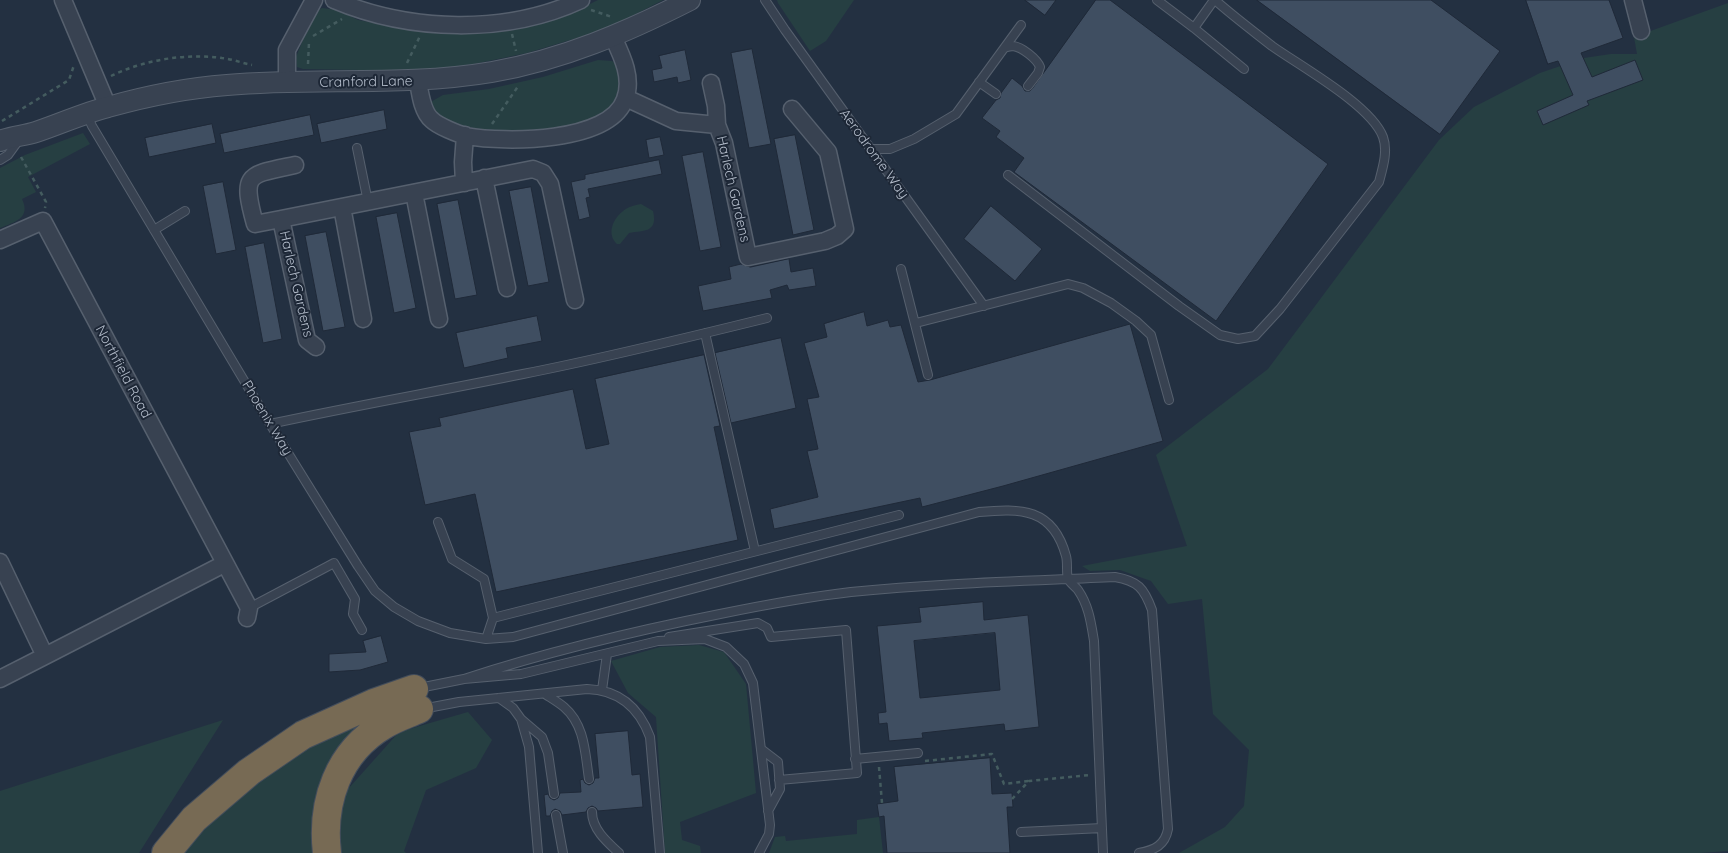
<!DOCTYPE html>
<style>
body{margin:0}
canvas{display:block;background:#233041}
</style>
<canvas width="1728" height="853"></canvas>
<script>
const ctx = document.querySelector('canvas').getContext('2d');
ctx.lineJoin = 'round';
function paint(path, color) {
  ctx.fillStyle = color;
  ctx.fill(path, 'evenodd');
}
function stroke(path, color, width, dash) {
  ctx.strokeStyle = color;
  ctx.lineWidth = width;
  ctx.lineCap = dash ? 'butt' : 'round';
  ctx.setLineDash(dash || []);
  ctx.stroke(path);
}
function label(font, color, halo, rows, align = 'center') {
  ctx.font = font + ' Quicksand,sans-serif';
  ctx.lineWidth = 4;
  ctx.setLineDash([]);
  ctx.textBaseline = 'middle';
  ctx.strokeStyle = halo;
  ctx.fillStyle = color;
  for (const [text, x, y, turn = 0] of rows) {
    ctx.save();
    ctx.translate(x, y);
    ctx.rotate((+turn || 0) * Math.PI / 180);
    ctx.textAlign = isNaN(turn) ? turn : align;
    if (halo) ctx.strokeText(text, 0, 0);
    ctx.fillText(text, 0, 0);
    ctx.restore();
  }
}
paint(new Path2D(`
 M598,0H663L607,29L527,53L474,64L416,71L303,69L297,67L296,57L314,13L322,8L338,10L358,20L422,32L511,29L576,11Z
 M777,0H854L826,41L810,51L778,3Z
 M1728,3V851L1700,853H1179L1225,827L1244,806L1249,750L1213,714L1202,599L1168,604L1151,581L1120,570L1090,571L1082,566L1187,546L1156,455L1268,369L1439,140L1474,107L1540,73L1584,58L1611,54H1637L1634,37Z
 M598,60L612,61L616,64L619,71L620,85L612,108L596,120L542,131H497L460,126L442,120L433,111L429,103L443,95L489,89L543,77Z
 M83,133L90,144L28,177L36,192L22,199C31,218 15,222 0,228V168L25,155Z
 M641,204L653,211C658,233 644,230 629,233L620,244H617C607,235 612,220 622,212C627,207 635,205 641,204Z
 M699,645L724,652L746,684L756,793L680,822L682,840L700,846L701,853H665L656,717L628,693L611,661L660,647Z
 M379,709L364,729L319,853H177L248,781L322,736Z
 M468,712L492,740L476,768L426,790L404,851L406,853H342L338,839L340,798L399,732Z
 M223,720L139,853H0V791Z
 M879,817L883,853H769L775,837L785,836L786,841L857,834V820Z`), '#263f42');
const building = new Path2D(`
 M1025,0H1056L1045,15Z
 M1096,0H1110L1328,164L1216,321L1014,172L1024,158L996,137L1000,131L982,118L996,100L1000,98L1001,93L1012,78L1022,86L1025,91H1030L1032,89Z
 M1257,0H1431L1500,51L1440,134Z
 M1526,0H1609L1623,38L1581,53L1592,77L1635,60L1643,80L1587,101L1589,105L1543,125L1537,111L1573,95L1558,61L1548,64Z
 M752,49L771,144L749,148L731,53Z
 M685,50L691,80L678,83L677,77L654,82L652,70L662,68L659,56Z
 M384,110L387,129L321,143L317,124Z
 M310,115L314,135L224,153L220,134Z
 M212,124L216,143L149,157L145,138Z
 M795,135L814,230L793,235L774,139Z
 M660,137L664,155L649,158L646,140Z
 M703,152L721,247L700,251L682,156Z
 M659,160L662,174L588,189L590,197L586,198L590,217L579,220L571,182L585,179V175Z
 M223,182L236,250L216,254L203,186Z
 M531,187L549,282L528,286L509,191Z
 M458,200L477,295L455,299L437,204Z
 M991,206L1042,249L1015,281L964,239Z
 M397,213L416,308L394,313L376,217Z
 M326,232L345,327L323,331L305,236Z
 M264,243L282,339L263,343L245,247Z
 M789,259L791,272L813,268L816,286L789,290L787,285L770,290L772,298L703,311L698,286L731,279L729,267L741,264L750,267Z
 M864,312L867,326L888,320L890,327L901,325L918,382L930,380L1130,324L1163,441L1003,486L922,507L920,498L774,529L770,509L818,497L807,451L818,449L807,399L819,397L804,343L827,337L824,324Z
 M537,316L542,341L506,348L508,358L464,368L456,333Z
 M781,338L796,408L731,423L715,353Z
 M704,355L720,426L714,427L738,540L496,592L475,494L425,505L409,432L441,426L439,418L573,389L586,449L609,444L595,379Z
 M983,602L984,620L1028,615L1039,727L1005,731L1004,724L922,733L923,738L889,741L887,723L879,724L878,713L886,712L877,626L921,622L919,608ZM995,633L1000,690L920,698L914,641Z
 M381,636L388,662L360,670L329,672V654L366,652L363,641Z
 M628,731L632,775L640,774L643,807L598,811L596,808L592,806L588,808L586,812L562,815L560,811L555,809L552,811L550,816H546L544,795L548,794L550,798L554,800L558,798L560,793L581,792L580,780L583,779L585,783L589,785L593,783L595,778H599L595,734Z
 M990,758L992,794L1012,793L1013,807H1007L1010,853H887L884,816L879,817L877,804L898,801L894,767Z`);
paint(building, '#3f4e61');
stroke(building, '#1f2938', 1);
const service = new Path2D(`
 M765,0L785,30L984,306
 M1157,0L1194,28
 M1214,0L1194,28L1244,69
 M1005,48C1006,47 1012,46 1013,46C1022,47 1037,59 1040,67L1038,73L1028,86
 M979,82L996,94
 M87,115L92,126L270,424L358,566L375,591L394,607L418,621L450,633L486,639L513,637L979,512C1021,508 1053,508 1066,556C1068,563 1066,572 1068,579C1070,583 1076,587 1078,590C1089,606 1091,623 1094,641L1103,853
 M357,148L368,202
 M870,149H890L914,139L956,114L1021,25
 M0,160L8,155L16,144
 M1008,175L1179,306L1220,335L1238,339L1255,336L1280,309L1379,182C1383,167 1388,151 1383,137C1371,105 1300,66 1272,46C1253,31 1233,16 1215,0
 M154,230L185,211
 M901,269L928,375
 M916,323L1068,284L1083,288L1111,303L1136,321L1151,335L1169,400
 M705,333L755,551
 M270,424C354,406 439,391 523,374C605,358 686,338 767,318
 M438,522L452,559L484,579L493,618
 M249,608L334,563L355,599L353,614L362,630
 M669,637L758,623L767,628L771,637L846,630L857,773L779,780
 M486,639L493,618L899,515
 M464,679C547,652 634,631 720,614C764,605 807,597 851,592C939,583 1027,581 1115,577C1138,581 1144,588 1152,610L1168,829C1165,845 1155,850 1139,853
 M419,688L464,679L521,674L658,641L705,639L726,647L744,664L753,683L770,825L769,834L759,853
 M602,690L607,654
 M545,694C551,698 558,702 564,707C585,725 585,753 589,779
 M499,698L513,708L521,719L529,747L538,853
 M422,709L459,702L587,689C619,690 639,707 650,737L660,853
 M521,719L542,737L548,753L554,794
 M761,749L778,762L780,789L768,811
 M855,759L918,753
 M592,812C592,829 607,842 619,853
 M556,815L563,853
 M1021,832L1102,828`);
const minor = new Path2D(`
 M63,0L108,107
 M334,0C410,32 506,35 581,0
 M1633,0L1641,31
 M418,81C420,93 422,112 432,120C438,126 458,134 466,136C505,143 610,143 625,99C633,78 622,56 613,37
 M287,82V50L314,0
 M711,83L716,106L717,125
 M626,98L676,121L717,125L724,143L748,257L825,241L837,236L845,229L828,152L792,109
 M484,178L507,288
 M464,183L463,162L465,135
 M414,193L439,319
 M342,207L363,319
 M281,219L255,224C241,173 247,175 295,165
 M0,240L43,221L249,608L247,618
 M316,347L307,340L281,219L533,169L543,173L550,184L575,300
 M0,562L45,656L0,679
 M45,656L224,564`);
const tertiary = new Path2D(`
 M0,141C12,136 24,136 36,132C60,124 84,113 108,107C147,96 187,88 227,85C315,77 404,87 492,72C562,60 627,32 690,0`);
const motorway = new Path2D(`
 M166,853L194,819L249,772L303,735L374,703L414,689
 M327,853C321,802 338,752 384,725C395,718 408,714 419,709`);
stroke(service, '#56606e', 10);
stroke(minor, '#56606e', 19);
stroke(tertiary, '#56606e', 22);
stroke(motorway, '#434d5b', 30);
stroke(new Path2D(`
 M591,10L612,17
 M512,34L516,51
 M313,36L342,19
 M407,63L420,36
 M308,64L309,42
 M111,76C144,60 185,53 222,58C232,59 242,63 252,65
 M2,121L69,80L74,65
 M492,124L519,85
 M21,157L46,202L45,208
 M925,761L992,754L1004,784L1029,781
 M879,767L882,803
 M1012,799L1029,781L1090,775`), '#445c5f', 2.5, [4, 4]);
stroke(service, '#384251', 8);
stroke(minor, '#384251', 16);
stroke(tertiary, '#384251', 20);
stroke(motorway, '#776a54', 28);
label('14px', '#b4bdcb', '#1d2736', [
 ["Cranford Lane",366,82,-1],
 ["Aerodrome Way",874,154,54],
 ["Harlech Gardens",733,189,77],
 ["Harlech Gardens",296,284,77],
 ["Northfield Road",123,372,62],
 ["Phoenix Way",267,418,59]
]);
</script>
